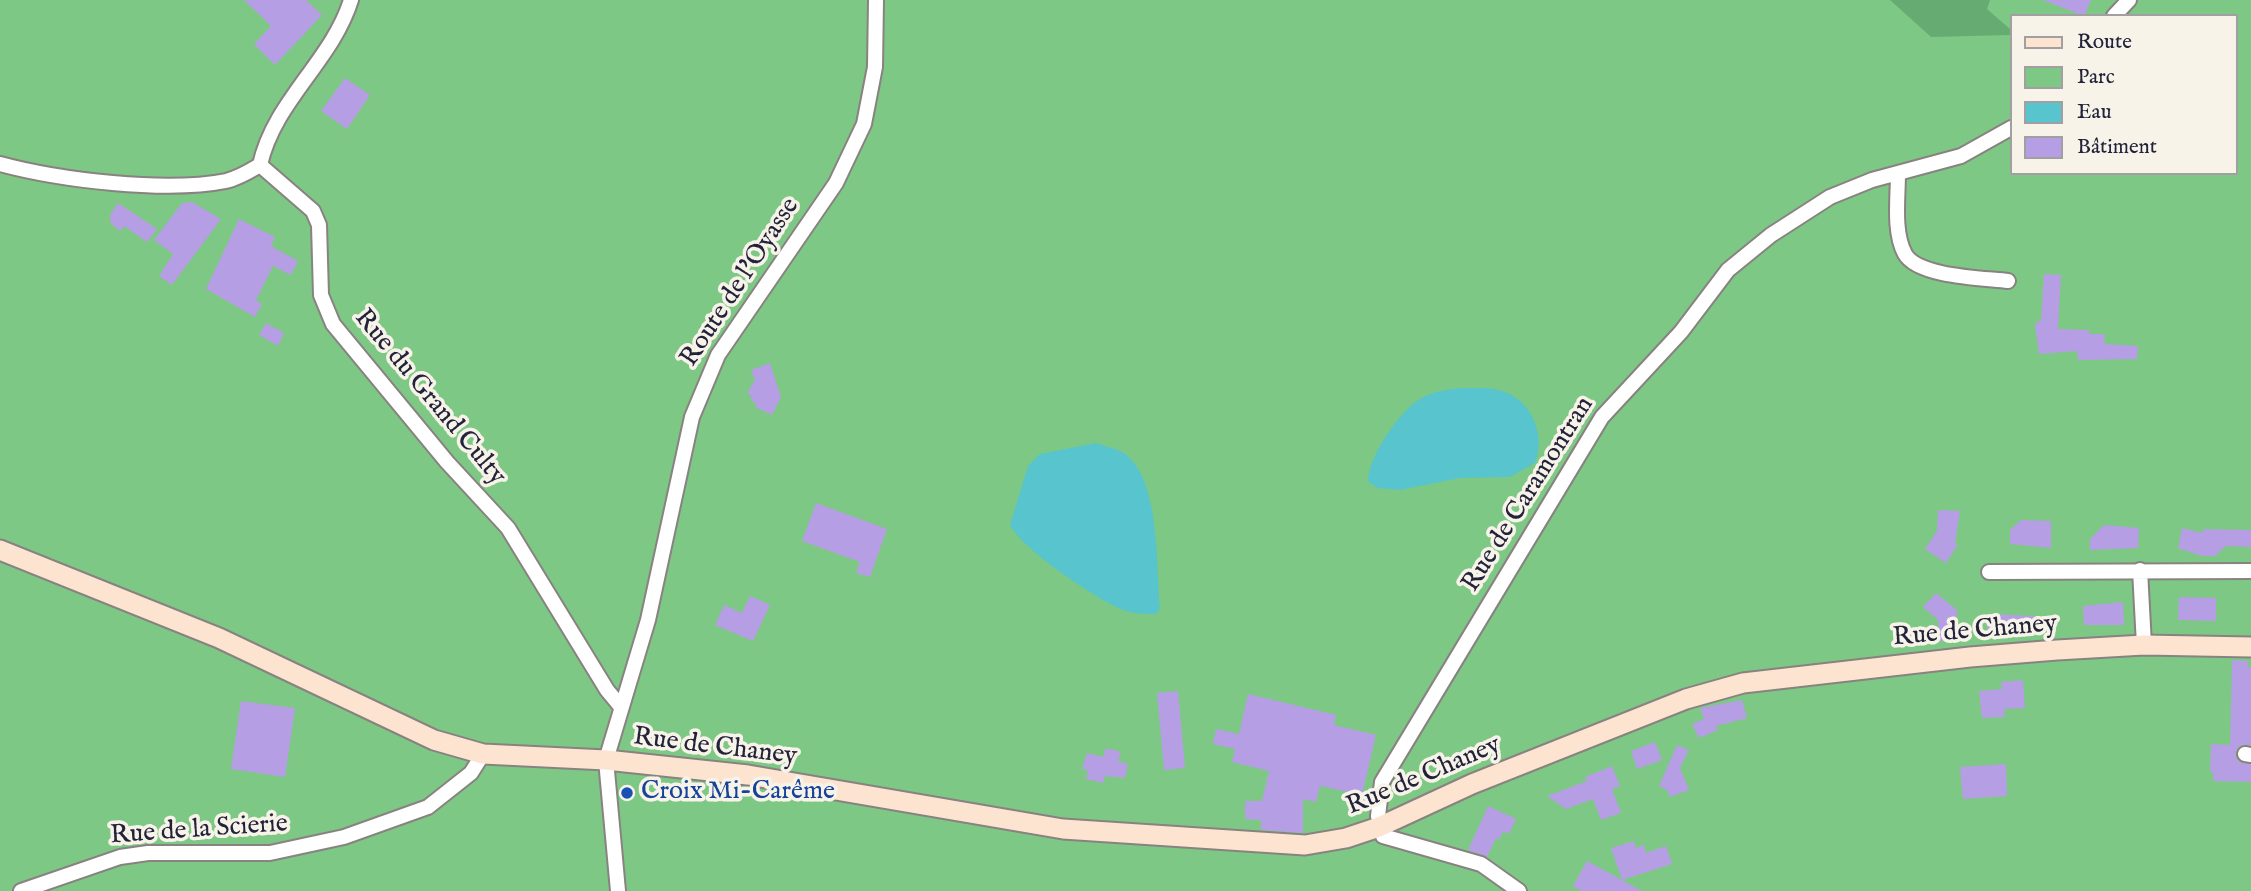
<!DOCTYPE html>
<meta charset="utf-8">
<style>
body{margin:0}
#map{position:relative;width:2251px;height:891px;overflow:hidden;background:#efe3c6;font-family:"IM FELL English",serif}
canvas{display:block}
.legend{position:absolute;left:2010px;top:14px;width:228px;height:161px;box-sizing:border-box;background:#f7f3e8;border:2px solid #a29fa3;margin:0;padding:9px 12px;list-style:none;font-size:21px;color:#22223b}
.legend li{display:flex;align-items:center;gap:14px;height:35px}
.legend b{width:35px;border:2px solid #a29fa3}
</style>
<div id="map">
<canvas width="2251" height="891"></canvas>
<ul class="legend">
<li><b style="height:9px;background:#fde4d1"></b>Route</li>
<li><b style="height:19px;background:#7ec885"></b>Parc</li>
<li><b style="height:19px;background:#57c4ce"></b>Eau</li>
<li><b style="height:19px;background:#b59ee4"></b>Bâtiment</li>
</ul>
</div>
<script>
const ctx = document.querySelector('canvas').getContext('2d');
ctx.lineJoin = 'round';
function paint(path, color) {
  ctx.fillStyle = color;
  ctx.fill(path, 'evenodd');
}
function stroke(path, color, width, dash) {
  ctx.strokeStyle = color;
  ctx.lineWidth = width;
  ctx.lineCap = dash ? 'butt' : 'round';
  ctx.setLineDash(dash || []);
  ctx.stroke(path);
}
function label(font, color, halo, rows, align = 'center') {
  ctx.font = font + ' "IM FELL English",serif';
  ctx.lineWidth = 7;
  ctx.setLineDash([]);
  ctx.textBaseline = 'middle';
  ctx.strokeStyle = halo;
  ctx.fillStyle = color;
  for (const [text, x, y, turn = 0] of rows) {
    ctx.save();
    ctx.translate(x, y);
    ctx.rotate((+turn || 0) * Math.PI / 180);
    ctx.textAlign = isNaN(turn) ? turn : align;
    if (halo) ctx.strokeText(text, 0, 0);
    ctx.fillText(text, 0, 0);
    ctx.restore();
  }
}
paint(new Path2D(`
 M0,0H2251V891H0ZM2011,16H2235V173H2011Z`), '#7ec885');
paint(new Path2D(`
 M1890,0H1990L1987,9L2011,30V35L1931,37Z`), '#66ac72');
paint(new Path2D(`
 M1463,388C1475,388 1491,387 1502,391C1532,400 1546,436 1535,463L1510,477L1460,478L1400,490L1377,488L1368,481C1368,458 1399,411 1420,399C1434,391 1448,389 1463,388Z
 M1096,443C1104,446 1114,448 1122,452C1161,475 1156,568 1160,608L1156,614C1145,614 1134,614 1123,610C1095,598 1024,551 1010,525L1028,466L1040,454Z`), '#57c4ce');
paint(new Path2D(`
 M244,0H306L322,15L275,65L254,44L271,26Z
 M2043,0H2091L2084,16Z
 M345,78L370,95L347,129L321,111Z
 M192,202L221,219L172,285L159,276L173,254L154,240L182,203Z
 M118,203L157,229L147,242L124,226L121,231L111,224L110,215Z
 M239,219L275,237L271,246L298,261L291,275L273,266L256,300L262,304L255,317L206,289Z
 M2044,274L2061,275L2058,329L2089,330V334H2104L2105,344L2138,346L2137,359L2078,360L2077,351L2039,354L2035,324L2041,320Z
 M266,323L284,333L278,346L259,335Z
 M770,363L781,397L772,415L755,407L756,403L750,400L752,396L747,393L755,380L751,370Z
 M816,503L887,529L870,577L856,573L860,562L802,541Z
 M1938,510L1960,511L1955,543L1958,544L1946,563L1925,549L1937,531Z
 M2021,520L2051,521V548L2010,544V530Z
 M2104,525L2139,528L2138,548L2090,550V539Z
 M2182,528L2203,533V529L2251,530V547L2226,546L2215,556H2202L2178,548Z
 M1936,593L1957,610L1956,640L1939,641L1938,620L1923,607Z
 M750,596L770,605L753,641L715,625L724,605L742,613Z
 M2179,597L2216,598V621L2178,620Z
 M2123,602L2124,625H2084L2083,606Z
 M1988,614L2036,616L2035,632L1987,630Z
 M2232,660L2248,661V667H2251V745H2241L2235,753L2239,762L2251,764V782L2213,781V772H2210L2211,744L2230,745Z
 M2023,680L2025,708L2004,709L2005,717L1982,718L1979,691L2002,689L2001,682Z
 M1178,691L1185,768L1164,770L1157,693Z
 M1248,694L1336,715L1334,725L1376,735L1362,795L1320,786L1316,802L1303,799V833L1261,830V820L1245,819V801H1262L1269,771L1232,762L1235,749L1213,744L1216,729L1239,734Z
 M1742,700L1747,718L1716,726L1718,730L1699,738L1692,724L1704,719L1700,708Z
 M241,701L295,708L285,777L231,769Z
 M1655,742L1662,760L1637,769L1631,751Z
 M1677,745L1689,750L1680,768L1689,790L1670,797L1667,790L1659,786Z
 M1106,748L1121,752L1118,761L1128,764L1125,778L1105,776L1103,783L1086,779L1088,770L1082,769L1087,753L1103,757Z
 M2006,764L2007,796L1963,799L1960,767Z
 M1612,766L1620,786L1612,789L1621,813L1601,820L1593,799L1566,809L1547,796L1587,781L1585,777Z
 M1488,806L1516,819L1509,834L1503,831L1499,840L1496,838L1487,857L1468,850Z
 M1634,841L1636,848L1644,845L1646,853L1666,846L1672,864L1622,880L1611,848Z
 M1587,861L1642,891H1582L1573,886Z`), '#b59ee4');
const street = new Path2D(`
 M2114,16L2129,0
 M0,164C59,180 166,193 226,181C239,178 250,171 260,165L313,211L319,225L321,295L333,324L447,462L508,528L607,690L621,707
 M260,165C274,101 332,61 351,0
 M1898,173C1898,198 1893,232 1905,254C1918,277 1983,278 2008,281
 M2140,570L2144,645
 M1989,572L2251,571
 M2245,754L2251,755
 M21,891L120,857L148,853H270L344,837L428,807L471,773L483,754
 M618,891L606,760L648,620L692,417L718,355L836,183L864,124L875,67L876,0
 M1519,891L1481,864L1383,836L1378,816L1382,782L1602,417L1681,332L1728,270L1771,235L1830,197L1872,180L1961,156L2011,128`);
const secondary = new Path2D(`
 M0,550L219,638L434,740L483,754L606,760L748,775L1063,829L1305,845L1346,838L1379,827L1472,784L1686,699L1743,683L1970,657L2057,650L2144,645L2251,647`);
stroke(street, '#888280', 18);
stroke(secondary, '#888280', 23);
stroke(street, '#fff', 14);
stroke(secondary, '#fde4d1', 19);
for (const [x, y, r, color] of [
 [627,793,7,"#1a4fb4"]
]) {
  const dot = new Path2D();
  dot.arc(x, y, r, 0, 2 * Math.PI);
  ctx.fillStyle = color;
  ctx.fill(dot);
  stroke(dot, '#f7f3e8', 2.5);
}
label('26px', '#22223b', '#f7f3e8', [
 ["Route de l'Oyasse",741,283,-57],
 ["Rue du Grand Culty",429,398,50],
 ["Rue de Caramontran",1529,495,-58],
 ["Rue de Chaney",1975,632,-5],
 ["Rue de Chaney",715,748,7],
 ["Rue de Chaney",1424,777,-23],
 ["Rue de la Scierie",199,831,-4]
]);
label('26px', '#164399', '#f7f3e8', [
 ["Croix Mi-Carême",641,793]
], 'left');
</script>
